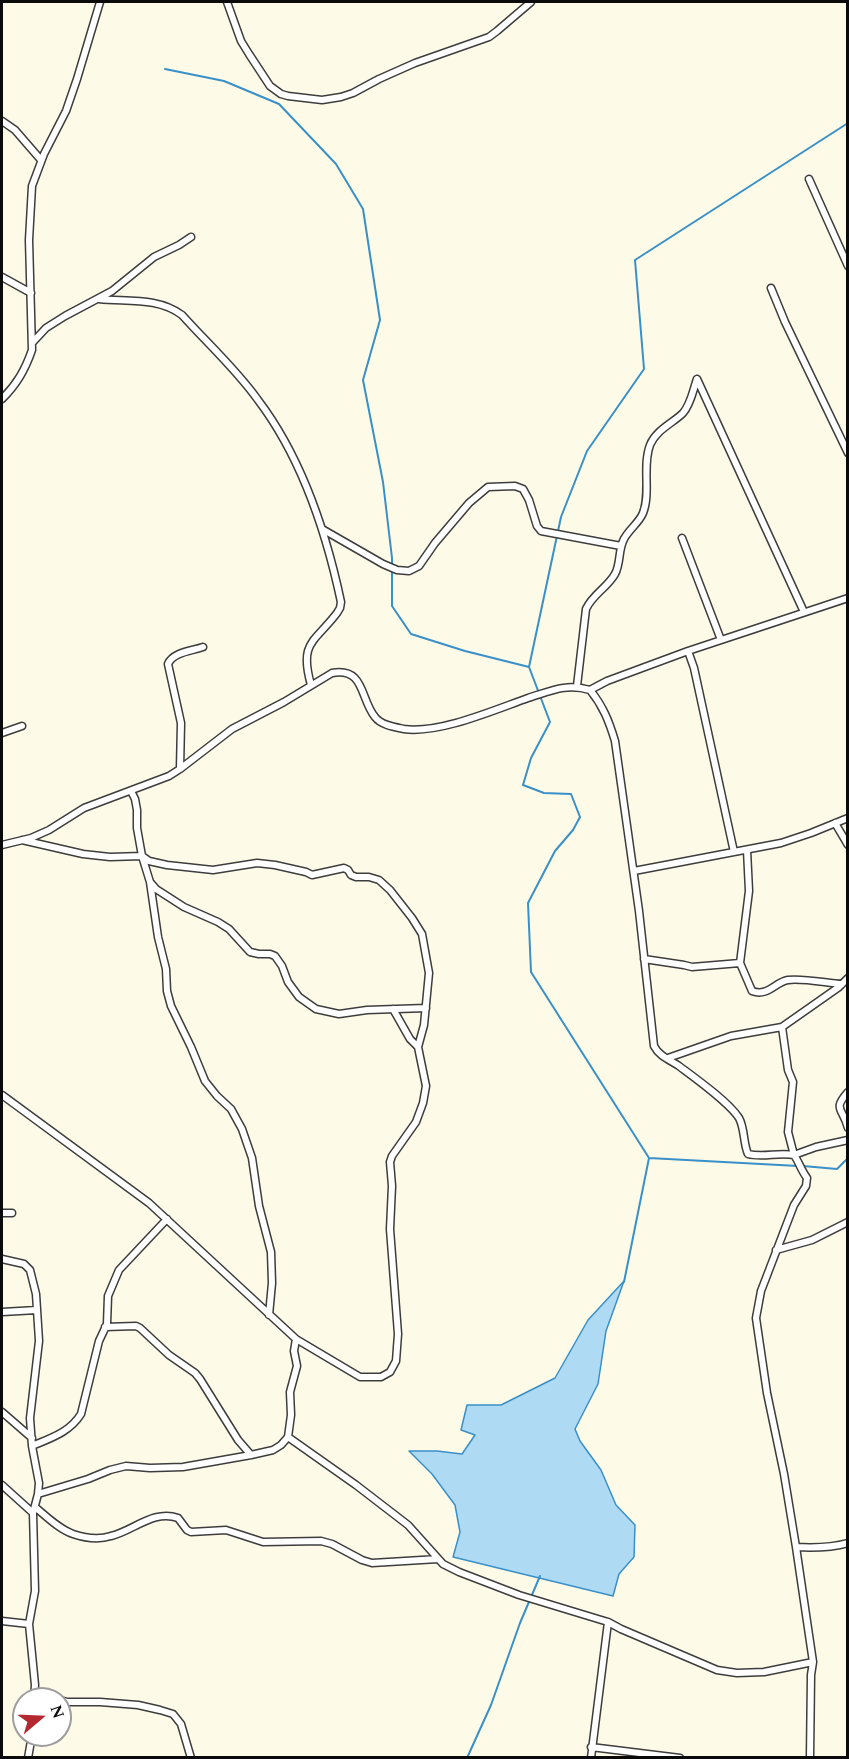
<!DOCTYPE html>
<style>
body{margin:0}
#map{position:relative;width:849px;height:1759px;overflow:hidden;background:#fefae8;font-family:Spectral,serif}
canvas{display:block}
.frame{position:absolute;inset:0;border:3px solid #0a0a0a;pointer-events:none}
.north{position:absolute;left:12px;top:1687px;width:60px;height:60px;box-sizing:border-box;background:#fff;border:2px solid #9d9d9d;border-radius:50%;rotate:71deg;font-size:16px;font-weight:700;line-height:24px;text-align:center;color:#0a0a0a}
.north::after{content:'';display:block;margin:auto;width:21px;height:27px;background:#b42830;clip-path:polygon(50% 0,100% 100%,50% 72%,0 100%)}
</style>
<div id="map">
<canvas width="849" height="1759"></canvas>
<div class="frame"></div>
<div class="north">N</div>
</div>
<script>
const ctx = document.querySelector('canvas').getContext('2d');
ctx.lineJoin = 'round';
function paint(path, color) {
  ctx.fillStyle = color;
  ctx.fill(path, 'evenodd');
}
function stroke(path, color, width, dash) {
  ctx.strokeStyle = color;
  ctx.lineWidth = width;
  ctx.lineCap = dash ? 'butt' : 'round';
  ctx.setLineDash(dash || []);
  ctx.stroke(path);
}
const water = new Path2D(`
 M624,1281L606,1331L598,1384L575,1429L580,1441L601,1470L616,1505L635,1525L634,1557L619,1574L613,1596L453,1557L460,1532L455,1505L432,1474L409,1451H437L462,1454L475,1435L461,1430L467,1405H501L555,1378L588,1320Z`);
paint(water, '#afdaf4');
stroke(water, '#3990c8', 1.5);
stroke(new Path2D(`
 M165,69L224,81L279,104L336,164L363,209L380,320L363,380L383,482L392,558V606L411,634L465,651L529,667L550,722L531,758L523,785L544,793L571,794L580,817L573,830L555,851L528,903L531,972L649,1158L624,1282
 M529,667L561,517L587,451L644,369L635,260L848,123
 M649,1158L798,1166
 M803,1166L837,1169L848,1158
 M467,1758L491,1705L520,1623L540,1576`), '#3990c8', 2);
const minor = new Path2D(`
 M227,2L241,41L249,54L270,86L281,94L288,96L322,100L341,97L353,93L379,79L415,63L489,37L497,31L531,2
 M2,121L15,130L41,160
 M809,179L848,266
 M2,277L31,293
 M771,288L785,322L848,453
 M99,299C127,302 158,297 182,315C207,343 236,369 258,400C302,458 326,531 341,602L340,608L337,613C314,643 299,642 311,685
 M32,343L46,328L65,316L112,291L154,257L179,245L191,237
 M697,379L804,612
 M2,399C17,384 25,370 32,350L29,240L32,186L44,154L66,111L77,79L100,2
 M322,529L383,564L397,570L409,571L419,566L435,543L469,503L488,487L515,486L523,489L529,500L537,526L541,531L621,546
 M682,538L721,640
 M688,651L694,668L734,852
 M577,686L586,609C593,594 607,588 615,574C621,563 618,550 624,539C629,529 639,523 643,513C651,493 642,466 650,445C656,430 673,423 683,413C691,404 693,390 697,379
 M2,733L22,726
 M180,769L181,723L168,664C173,652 192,651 203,647
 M131,791L135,799L137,810V828L142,856L150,882L156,889L184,907L218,922L229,929L250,952L259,954H270L275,956L282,966L288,982L299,997L316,1009L339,1014L367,1010L426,1008
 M835,823L848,845
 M22,840L83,854L110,857L142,856L149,861L167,865L213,870L257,863L275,865L306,872L312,875L344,868L348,870L351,875L356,877H369L379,880L390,890L412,918L422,934L429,973L424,1025L418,1047L426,1086L423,1103L416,1122L392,1156L390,1162L392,1186L390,1229L398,1334L396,1361L390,1372L381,1377H360L296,1339
 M2,845L31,838L49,830L84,808L169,776L180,769L232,729L284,702L332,673C365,667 360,699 375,717C381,725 394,727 404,729C439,734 494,710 528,698C551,691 566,683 590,690
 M634,871L781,843L811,833L848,818
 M150,882L158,937L166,969L167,991L171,1006L191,1047L205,1081L217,1096L231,1109L242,1129L252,1158L259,1206L271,1252L272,1283L269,1315
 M644,959L684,965L692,967L740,963L752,991C768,997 775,982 788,980C802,978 827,983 842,984
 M740,963L749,891L747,850
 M393,1009L410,1039L418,1047
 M782,1027L788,1070L793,1082L788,1132L794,1155L816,1147L848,1140
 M668,1058L731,1036L782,1027L839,987L848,978
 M848,1092C832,1110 843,1108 848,1128
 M2,1095L149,1203L296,1339L294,1351L297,1366L290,1392L291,1415L288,1437L356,1485L408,1525L443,1564L459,1572L519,1595L608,1622L591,1758
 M2,1213H12
 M776,1250L812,1240L848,1222
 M2,1259L24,1264L30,1270L36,1294L39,1341L30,1418L32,1446L39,1483L38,1494L33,1513
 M2,1312L37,1310
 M105,1327L136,1326L140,1328L169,1355L195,1373L200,1379L238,1440L251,1455
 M2,1412L32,1438
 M32,1446C51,1438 70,1432 81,1414L99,1341L107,1324L108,1296L119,1270L167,1219
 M2,1485L33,1513L35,1591L29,1624L35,1685L34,1699
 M38,1494L88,1479L110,1470L126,1466L150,1468L183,1467L251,1455L273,1450L281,1445L288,1437
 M35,1507C47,1517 59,1529 73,1534C85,1538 99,1540 111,1536C133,1531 154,1509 178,1518L187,1530L191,1532L226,1530L263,1542L321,1541L332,1544L362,1560L372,1563L438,1559
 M796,1547C814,1548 830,1548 848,1543
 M2,1621L29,1624
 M608,1622L621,1629L717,1670L737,1673L764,1672L813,1662
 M34,1697L58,1699
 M60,1700L67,1702H100L138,1705L160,1710L173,1714L181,1724L191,1758
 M591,1747L680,1758
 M28,1758L32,1735
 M810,1758L811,1675L813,1662L796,1547L784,1474L767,1393L756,1318L761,1291L794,1205L806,1186L807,1178C801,1170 799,1162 794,1155C778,1152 763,1158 748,1154C743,1143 745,1129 739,1118C729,1102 695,1078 679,1066C670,1060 659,1056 654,1046L639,911L615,741C609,721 603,706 590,690L607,681L688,651L848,598`);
stroke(minor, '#3d3d3d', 9);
stroke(minor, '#fff', 6);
</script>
